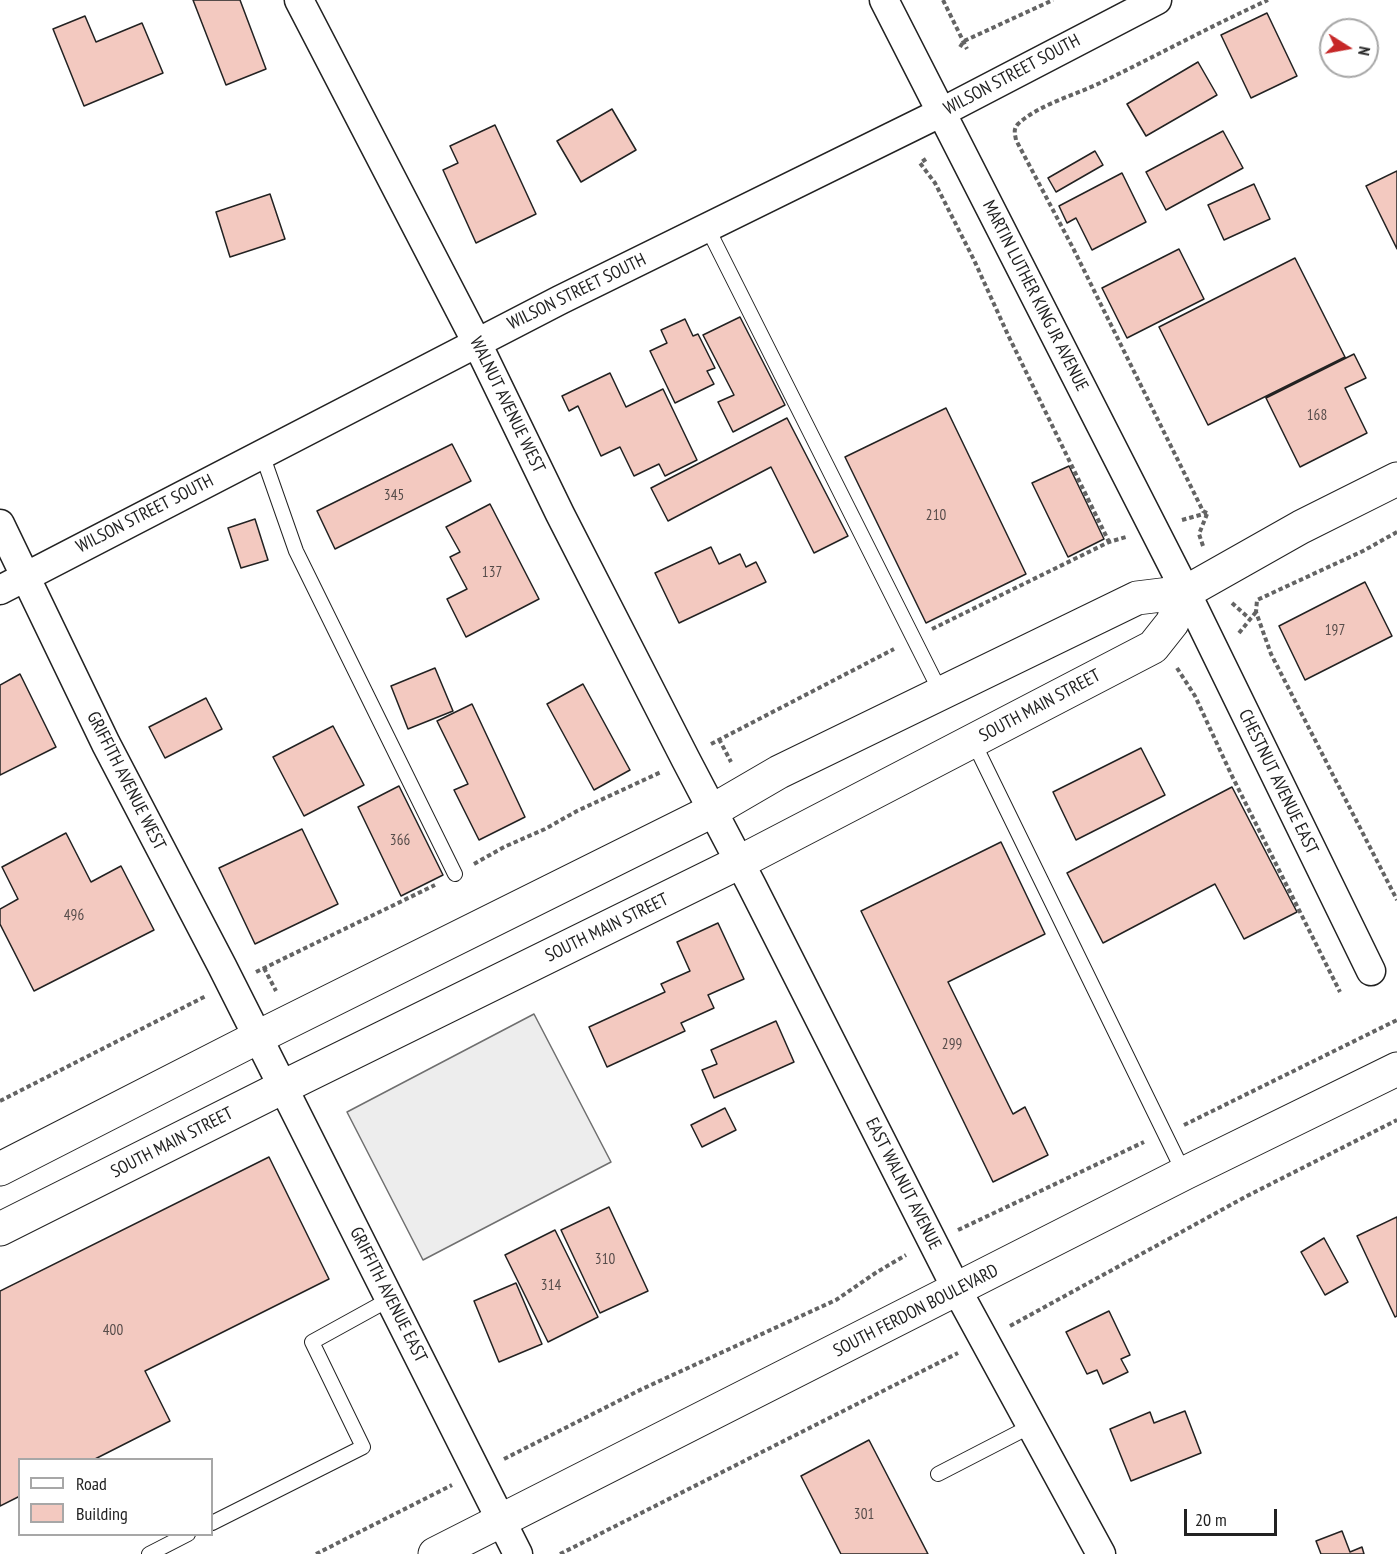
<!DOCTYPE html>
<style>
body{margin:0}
#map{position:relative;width:1397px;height:1554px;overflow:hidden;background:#fff;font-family:"PT Sans Narrow",sans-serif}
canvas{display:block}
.legend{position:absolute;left:18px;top:1458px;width:195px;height:78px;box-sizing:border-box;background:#fff;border:2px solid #a7a7a7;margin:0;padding:8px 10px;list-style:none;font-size:18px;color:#222}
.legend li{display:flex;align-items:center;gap:12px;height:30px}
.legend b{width:30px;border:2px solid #a7a7a7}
.north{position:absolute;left:1319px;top:18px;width:60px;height:60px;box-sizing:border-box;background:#fff;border:2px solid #a7a7a7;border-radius:50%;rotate:101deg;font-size:16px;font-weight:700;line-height:24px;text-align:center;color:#222}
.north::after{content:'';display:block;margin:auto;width:21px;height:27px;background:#c62828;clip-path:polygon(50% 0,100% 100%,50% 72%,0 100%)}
.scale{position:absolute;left:1184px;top:1509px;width:93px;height:27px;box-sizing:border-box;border:3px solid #222;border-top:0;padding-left:8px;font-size:18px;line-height:21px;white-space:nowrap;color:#222;-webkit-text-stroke:4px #fff;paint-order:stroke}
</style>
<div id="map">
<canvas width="1397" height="1554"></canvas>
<ul class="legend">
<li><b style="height:8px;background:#fff"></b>Road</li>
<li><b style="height:16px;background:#f3c9c0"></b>Building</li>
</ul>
<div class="north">N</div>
<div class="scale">20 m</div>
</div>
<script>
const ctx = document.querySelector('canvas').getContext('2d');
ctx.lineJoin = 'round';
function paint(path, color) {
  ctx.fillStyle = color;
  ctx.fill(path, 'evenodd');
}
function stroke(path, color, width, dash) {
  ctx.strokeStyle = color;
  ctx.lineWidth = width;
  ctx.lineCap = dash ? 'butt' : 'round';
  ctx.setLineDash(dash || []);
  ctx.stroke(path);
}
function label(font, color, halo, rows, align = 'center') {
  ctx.font = font + ' "PT Sans Narrow",sans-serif';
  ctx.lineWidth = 4.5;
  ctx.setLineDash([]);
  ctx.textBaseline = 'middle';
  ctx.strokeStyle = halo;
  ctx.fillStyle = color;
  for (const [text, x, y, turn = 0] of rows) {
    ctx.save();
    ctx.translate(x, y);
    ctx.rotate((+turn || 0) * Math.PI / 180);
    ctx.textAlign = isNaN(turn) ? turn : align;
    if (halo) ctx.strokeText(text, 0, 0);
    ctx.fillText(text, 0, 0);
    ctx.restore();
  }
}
const parking = new Path2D(`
 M534,1014L611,1162L423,1260L347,1112Z`);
paint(parking, '#ededed');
stroke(parking, '#6f6f6f', 1.5);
const building = new Path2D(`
 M193,0H240L266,69L226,85Z
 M1267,13L1297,76L1251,98L1221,35Z
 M85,16L96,42L142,23L163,73L84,106L53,29Z
 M1198,62L1217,95L1146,136L1127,104Z
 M612,109L636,150L581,182L557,141Z
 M495,125L536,214L476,243L443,170L458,163L450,146Z
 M1223,131L1243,168L1166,210L1146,172Z
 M1095,151L1103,165L1056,192L1048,178Z
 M1397,171V249L1366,186Z
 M1122,173L1146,222L1092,250L1076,218L1067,223L1059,206Z
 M1254,184L1270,219L1224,240L1208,205Z
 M270,194L285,239L230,257L216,212Z
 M1179,249L1204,299L1127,338L1102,288Z
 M1295,258L1345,357L1208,425L1159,327Z
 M740,317L785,405L733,432L718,402L734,395L703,335Z
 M685,319L693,336L698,334L715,368L707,371L714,384L675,403L650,351L667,343L661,330Z
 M1354,354L1366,378L1345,388L1367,433L1300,467L1266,398Z
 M610,373L626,407L663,389L697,460L665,476L659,464L634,476L620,447L601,456L578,406L569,411L562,396Z
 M946,408L1026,574L926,623L845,457Z
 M787,418L848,536L814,553L771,467L668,521L651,488Z
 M452,444L471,481L335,549L317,511Z
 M1069,466L1104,539L1068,557L1032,483Z
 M490,504L539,599L466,637L447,599L467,589L450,557L460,552L446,527Z
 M255,519L268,560L241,568L228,528Z
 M711,547L719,564L740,554L746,567L756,562L766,582L679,623L655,573Z
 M1365,582L1392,636L1305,680L1279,626Z
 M435,668L453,711L408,729L391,686Z
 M20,674L56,747L0,775V685Z
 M583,684L630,770L594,790L547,704Z
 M206,698L222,729L165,758L149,727Z
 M472,704L525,817L479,840L454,790L468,784L437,721Z
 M333,726L364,785L304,816L273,757Z
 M1141,748L1165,795L1076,840L1053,792Z
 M399,786L443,875L401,896L358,807Z
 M1232,787L1297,912L1244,939L1215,884L1103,943L1067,873Z
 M302,829L338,904L255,944L219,868Z
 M66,833L91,882L121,866L154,930L34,991L0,924V909L18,899L2,867Z
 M1001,842L1045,934L948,982L1013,1114L1025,1107L1048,1155L993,1182L861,911Z
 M718,923L744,979L708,995L714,1008L681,1023L685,1031L607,1067L589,1027L665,992L661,984L690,971L677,942Z
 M776,1021L794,1062L714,1098L702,1070L717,1064L711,1050Z
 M725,1108L736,1130L702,1147L691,1125Z
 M269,1157L329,1279L145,1371L170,1421L93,1460H20V1496L0,1506V1291Z
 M609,1207L648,1291L600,1313L561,1230Z
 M1397,1217V1316L1395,1317L1357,1236Z
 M555,1230L598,1317L548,1342L505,1255Z
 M1324,1238L1348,1282L1325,1295L1301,1252Z
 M516,1283L542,1344L499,1362L474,1301Z
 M1109,1311L1130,1355L1121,1359L1128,1372L1103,1384L1097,1370L1087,1374L1066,1332Z
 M1185,1411L1201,1453L1131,1481L1110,1429L1150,1412L1154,1423Z
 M869,1440L928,1554H841L801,1476Z
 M1342,1531L1350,1552L1362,1547L1364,1554H1321L1316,1541Z`);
paint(building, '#f3c9c0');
stroke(building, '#222', 1.5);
const service = new Path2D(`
 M707,227L941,693
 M262,454L296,551L455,874
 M973,741L1184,1173
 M938,1474L1031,1426
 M212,1523L363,1447L312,1342L390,1299
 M149,1554L188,1534`);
const minor = new Path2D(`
 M299,0L477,343L560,514L686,760L751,884L957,1290L1101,1554
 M884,0L1186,592L1371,971
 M0,524L106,744L222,966L518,1554
 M0,590L560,300L942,112L1157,0`);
const tertiary = new Path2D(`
 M0,1169L258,1037L712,811L779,772L1137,598L1186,592L1301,527L1397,479
 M0,1229L283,1087L740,862L1153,647L1172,623L1186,592`);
const primary = new Path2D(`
 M435,1554L1185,1173L1397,1069`);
stroke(service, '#222', 16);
stroke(minor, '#222', 31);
stroke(tertiary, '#222', 35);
stroke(primary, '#222', 35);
stroke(new Path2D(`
 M943,0L967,49
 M960,47L964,41L1053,0
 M926,159L920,163L935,183L974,260L1008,335L1109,542
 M1207,513L1203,511L1073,248L1016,140C1015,134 1013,129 1018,124C1038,105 1075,95 1100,83C1156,56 1211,26 1268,0
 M1182,520L1207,513
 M1397,532L1363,551L1257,600L1256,612L1271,654L1397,900
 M1203,546L1199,534L1207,514
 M1232,603L1250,619
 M932,629L1109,542L1126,537
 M1239,633L1256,612
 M1177,668L1195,696L1231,774L1340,992
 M719,739L731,762
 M711,744L894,649
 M474,864L504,847L545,829L577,811L661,772
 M264,968L276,991
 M256,972L435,885
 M0,1101L206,996
 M1184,1125L1397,1020
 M958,1230L1144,1142
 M1010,1326L1247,1196L1397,1120
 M504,1459L642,1389L836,1300L877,1272L906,1255
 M316,1554L452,1485
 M560,1554L958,1353`), '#646464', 4, [4.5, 3]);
stroke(service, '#fff', 14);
stroke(minor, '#fff', 28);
stroke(tertiary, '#fff', 33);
stroke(primary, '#fff', 33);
label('15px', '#564c4a', null, [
 ["168",1317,416],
 ["345",394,496],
 ["210",936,516],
 ["137",492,573],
 ["197",1335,631],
 ["366",400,841],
 ["496",74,916],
 ["299",952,1045],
 ["310",605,1260],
 ["314",551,1286],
 ["400",113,1331],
 ["301",864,1515]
]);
label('18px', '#222', '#fff', [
 ["WILSON STREET SOUTH",1012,75,-28],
 ["WILSON STREET SOUTH",577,292,-26],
 ["MARTIN LUTHER KING JR AVENUE",1035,296,63],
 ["WALNUT AVENUE WEST",507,405,64],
 ["WILSON STREET SOUTH",145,514,-27],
 ["SOUTH MAIN STREET",1040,706,-28],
 ["GRIFFITH AVENUE WEST",126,781,63],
 ["CHESTNUT AVENUE EAST",1278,782,64],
 ["SOUTH MAIN STREET",607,928,-26],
 ["SOUTH MAIN STREET",172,1143,-27],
 ["EAST WALNUT AVENUE",903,1184,63],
 ["GRIFFITH AVENUE EAST",388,1295,63],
 ["SOUTH FERDON BOULEVARD",916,1311,-27]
]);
</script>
